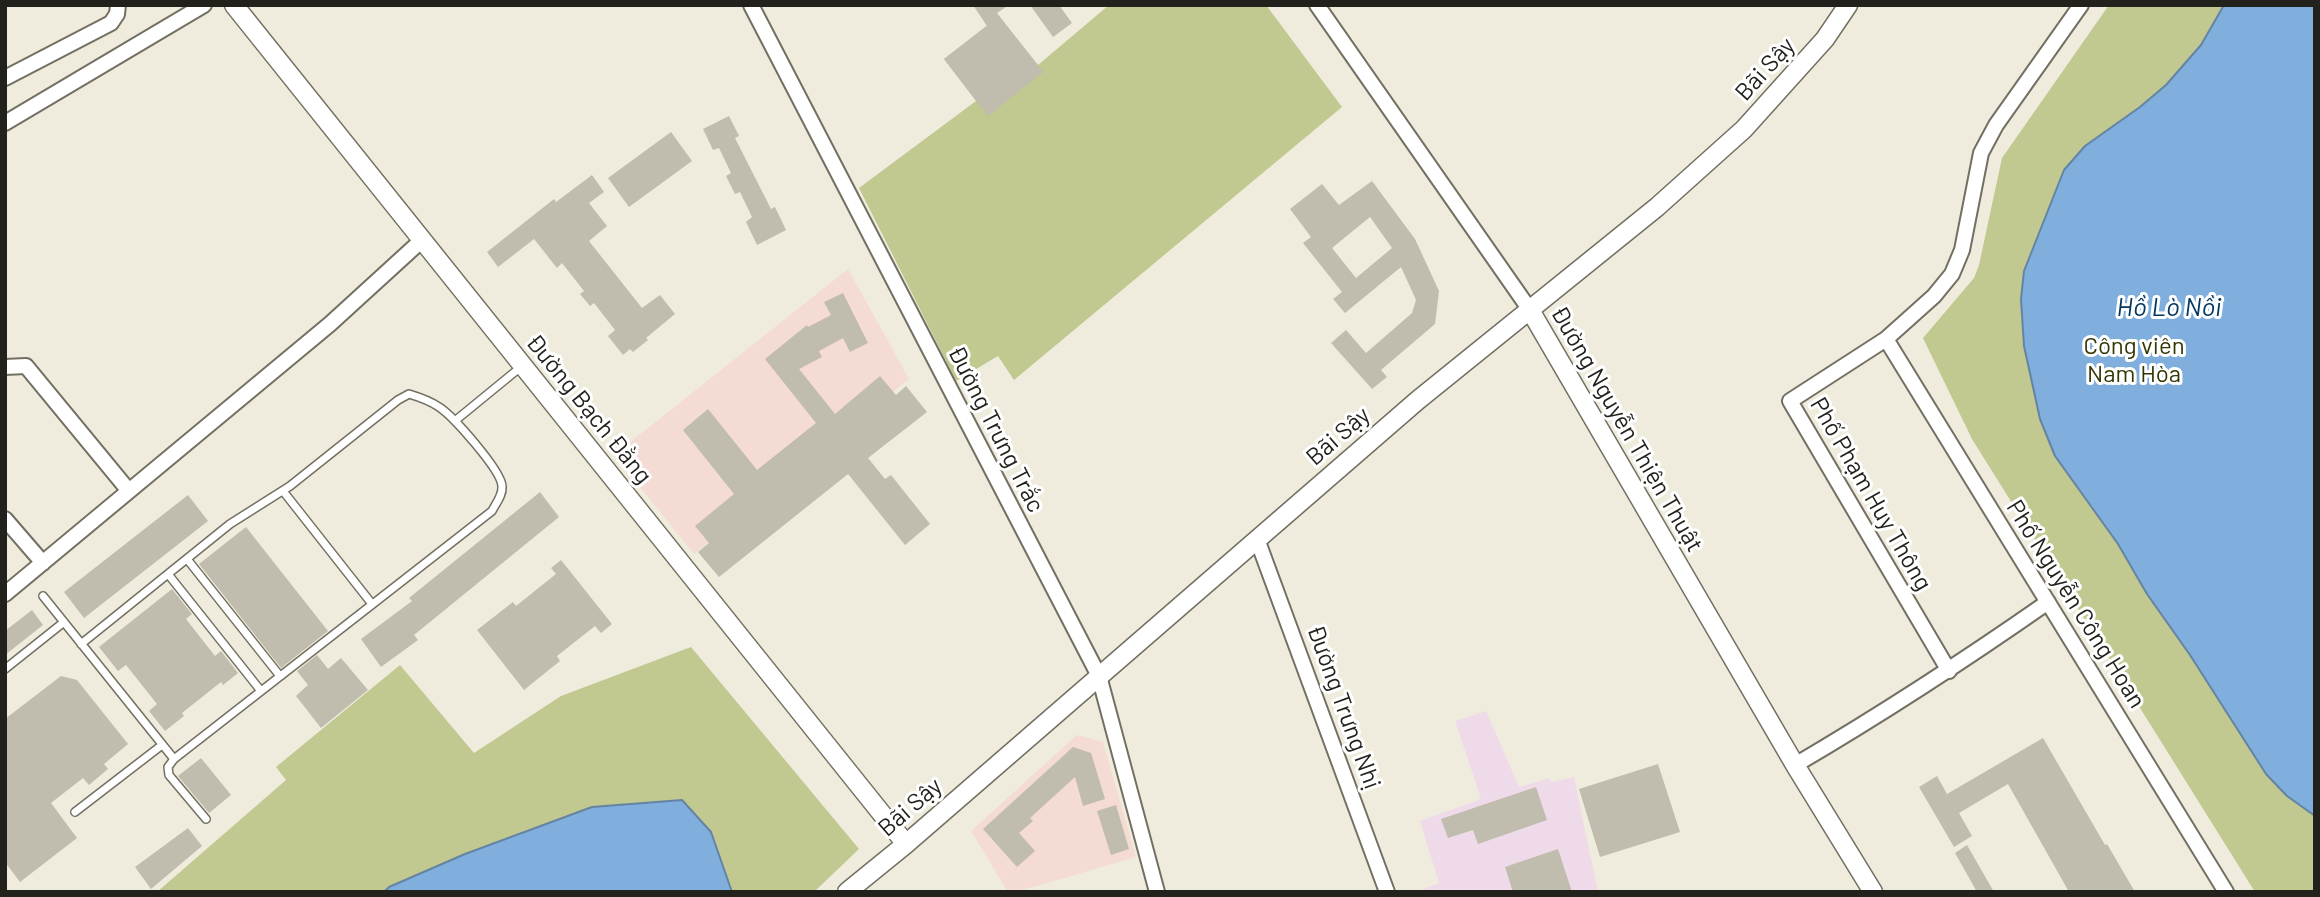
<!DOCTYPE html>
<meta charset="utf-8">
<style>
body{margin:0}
#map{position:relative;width:2320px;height:897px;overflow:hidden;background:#efecdd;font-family:Barlow,sans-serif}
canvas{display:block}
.frame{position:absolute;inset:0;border:7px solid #23211c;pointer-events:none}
</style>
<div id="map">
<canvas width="2320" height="897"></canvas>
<div class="frame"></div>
</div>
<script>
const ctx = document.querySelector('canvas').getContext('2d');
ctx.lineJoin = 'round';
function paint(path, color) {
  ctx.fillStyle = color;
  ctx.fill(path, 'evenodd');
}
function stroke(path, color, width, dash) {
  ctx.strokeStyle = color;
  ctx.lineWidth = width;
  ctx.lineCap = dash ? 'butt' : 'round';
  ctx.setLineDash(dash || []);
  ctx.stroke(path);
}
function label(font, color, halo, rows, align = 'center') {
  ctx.font = font + ' Barlow,sans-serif';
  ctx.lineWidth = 6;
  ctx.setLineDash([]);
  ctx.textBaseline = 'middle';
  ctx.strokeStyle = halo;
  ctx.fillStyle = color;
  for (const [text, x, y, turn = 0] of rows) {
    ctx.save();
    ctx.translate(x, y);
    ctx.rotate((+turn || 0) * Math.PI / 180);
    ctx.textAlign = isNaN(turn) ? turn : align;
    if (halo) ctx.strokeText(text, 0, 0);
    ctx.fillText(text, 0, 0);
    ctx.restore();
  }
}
paint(new Path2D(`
 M848,269L909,379L694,554L614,455Z
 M1077,735L1103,742L1136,857L1016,892H1008L971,831Z`), '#f4dbd3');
paint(new Path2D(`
 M1486,711L1519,787L1550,778L1551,782L1574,777L1598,892H1417L1439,883L1420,821L1481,799L1455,721Z`), '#efdae9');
paint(new Path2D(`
 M1109,5H1266L1342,107L1014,380L998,356L956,381L859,188L976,101L944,59L999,16L1038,65Z
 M2109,5H2315V892H2255L1972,439L1923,338L1974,278L1979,265L2002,158Z
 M691,647L859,849L814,892H157L286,780L276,767L400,665L474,753L561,696Z`), '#c1c890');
const water = new Path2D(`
 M2224,5H2315V816L2287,796L2266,774L2190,655L2147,594L2118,544L2055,456L2040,419L2024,346L2021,299L2024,271L2064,170L2085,146L2140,107L2166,85L2201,45Z
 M682,800L711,832L732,892H384L389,887L465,854L592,807Z`);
paint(water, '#80aedd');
stroke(water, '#6484a3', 2);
paint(new Path2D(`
 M973,5H1009L997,13L1043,72L988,116L944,59L987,26Z
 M1030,5H1059L1072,23L1053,37Z
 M729,116L739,136L735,138L771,209L775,207L786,230L757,245L746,222L752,217L740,192L735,194L726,176L731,173L719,148L713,150L703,129Z
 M671,132L692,161L629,207L608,178Z
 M592,175L604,192L589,203L607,226L589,241L642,308L660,295L675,314L646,338L648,340L633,352L630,349L623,355L608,336L615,330L594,303L590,306L580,294L584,291L562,263L557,268L534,239L498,267L487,252L554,199L556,202Z
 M1372,181L1415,239L1439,291L1435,324L1381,370L1387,377L1372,389L1331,343L1346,330L1366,353L1412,313L1416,300L1401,267L1345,313L1333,299L1342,292L1303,243L1311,237L1290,209L1322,184L1339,205ZM1370,217L1392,248L1356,278L1332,248Z
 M843,293L868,343L850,352L843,338L819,351L822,357L799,369L835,414L880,376L896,395L906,386L927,412L868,458L885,479L891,475L930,524L905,545L848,474L719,577L698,552L709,543L695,526L734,494L683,430L708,409L757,470L816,423L765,359L807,325L808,327L831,315L824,302Z
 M540,492L559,517L414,635L418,640L381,667L361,639L412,601L409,598Z
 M188,495L208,521L84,618L64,592Z
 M246,527L328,631L281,668L199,564Z
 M561,560L612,624L601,633L595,626L557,656L560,661L524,690L477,630L513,602L516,606L556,574L551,568Z
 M172,589L192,614L186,619L215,656L221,651L238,673L223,685L221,682L182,713L184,716L165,731L149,711L157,704L126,665L118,671L99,647Z
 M32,610L43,625L5,655V631Z
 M317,655L328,669L341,658L368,690L321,728L296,696L308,685L297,671Z
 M61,676L77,680L128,744L104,764L108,769L89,785L83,778L51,803L77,838L20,882L5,862V719Z
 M2043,738L2105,845L2107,844L2135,892H2069L2008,784L1959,813L1972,836L1954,847L1919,787L1937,776L1947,794Z
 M1073,747L1091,753L1105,799L1083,806L1075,777L1030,818L1033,821L1019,833L1035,851L1017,867L983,829Z
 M201,758L231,795L209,813L178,776Z
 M1658,764L1680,832L1600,857L1579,789Z
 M1536,787L1547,820L1478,844L1473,830L1448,838L1441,819Z
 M1116,805L1129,849L1111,855L1097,811Z
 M188,828L202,846L151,889L135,867Z
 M1967,845L1994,892H1977L1955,853Z
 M1558,849L1572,892H1513L1505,867Z`), '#c0bcae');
const service = new Path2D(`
 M456,420L522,366
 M283,491L372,604
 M187,559L280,676
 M168,574L261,691
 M43,596L174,759
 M81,644L230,524L290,486L398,400L409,394C419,397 429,400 439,407C453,416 501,470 502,486C503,495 496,503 492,511L174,759L168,767L169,775L206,819
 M5,669L64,622
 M75,812L162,745`);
const minor = new Path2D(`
 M751,5L1099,676L1157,892
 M1317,5L1530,310
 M5,78L111,23L117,14L118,5
 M5,123L204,5
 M1886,339L2226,892
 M5,367L26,366L129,491
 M5,519L43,563
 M1257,539L1387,892
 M5,594L330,324L422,240
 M1949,671L1790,401L1886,339L1934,296L1952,274L1962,250L1981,153L1996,125L2081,5
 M1795,765C1882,714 1965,660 2048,602`);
const tertiary = new Path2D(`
 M234,5L906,844
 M1530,310L1795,765L1873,892
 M847,892L906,844L1418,400L1657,207L1744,129L1825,39L1848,5`);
stroke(service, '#736f62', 10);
stroke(minor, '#736f62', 18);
stroke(tertiary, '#736f62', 21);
stroke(service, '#fff', 7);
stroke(minor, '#fff', 14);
stroke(tertiary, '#fff', 18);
label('24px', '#23211c', '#fff', [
 ["Bãi Sậy",1765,69,-48],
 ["Đường Bạch Đằng",589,409,51],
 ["Đường Trưng Trắc",996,429,63],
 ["Đường Nguyễn Thiện Thuật",1627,429,60],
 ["Bãi Sậy",1338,436,-41],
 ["Phố Phạm Huy Thông",1871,494,60],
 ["Phố Nguyễn Công Hoan",2076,604,58],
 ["Đường Trưng Nhị",1344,707,70],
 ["Bãi Sậy",910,807,-41]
]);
label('24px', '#343805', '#fff', [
 ["Công viên",2134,346],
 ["Nam Hòa",2134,374]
]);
label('italic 26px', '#023863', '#fff', [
 ["Hồ Lò Nồi",2169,307]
]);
</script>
